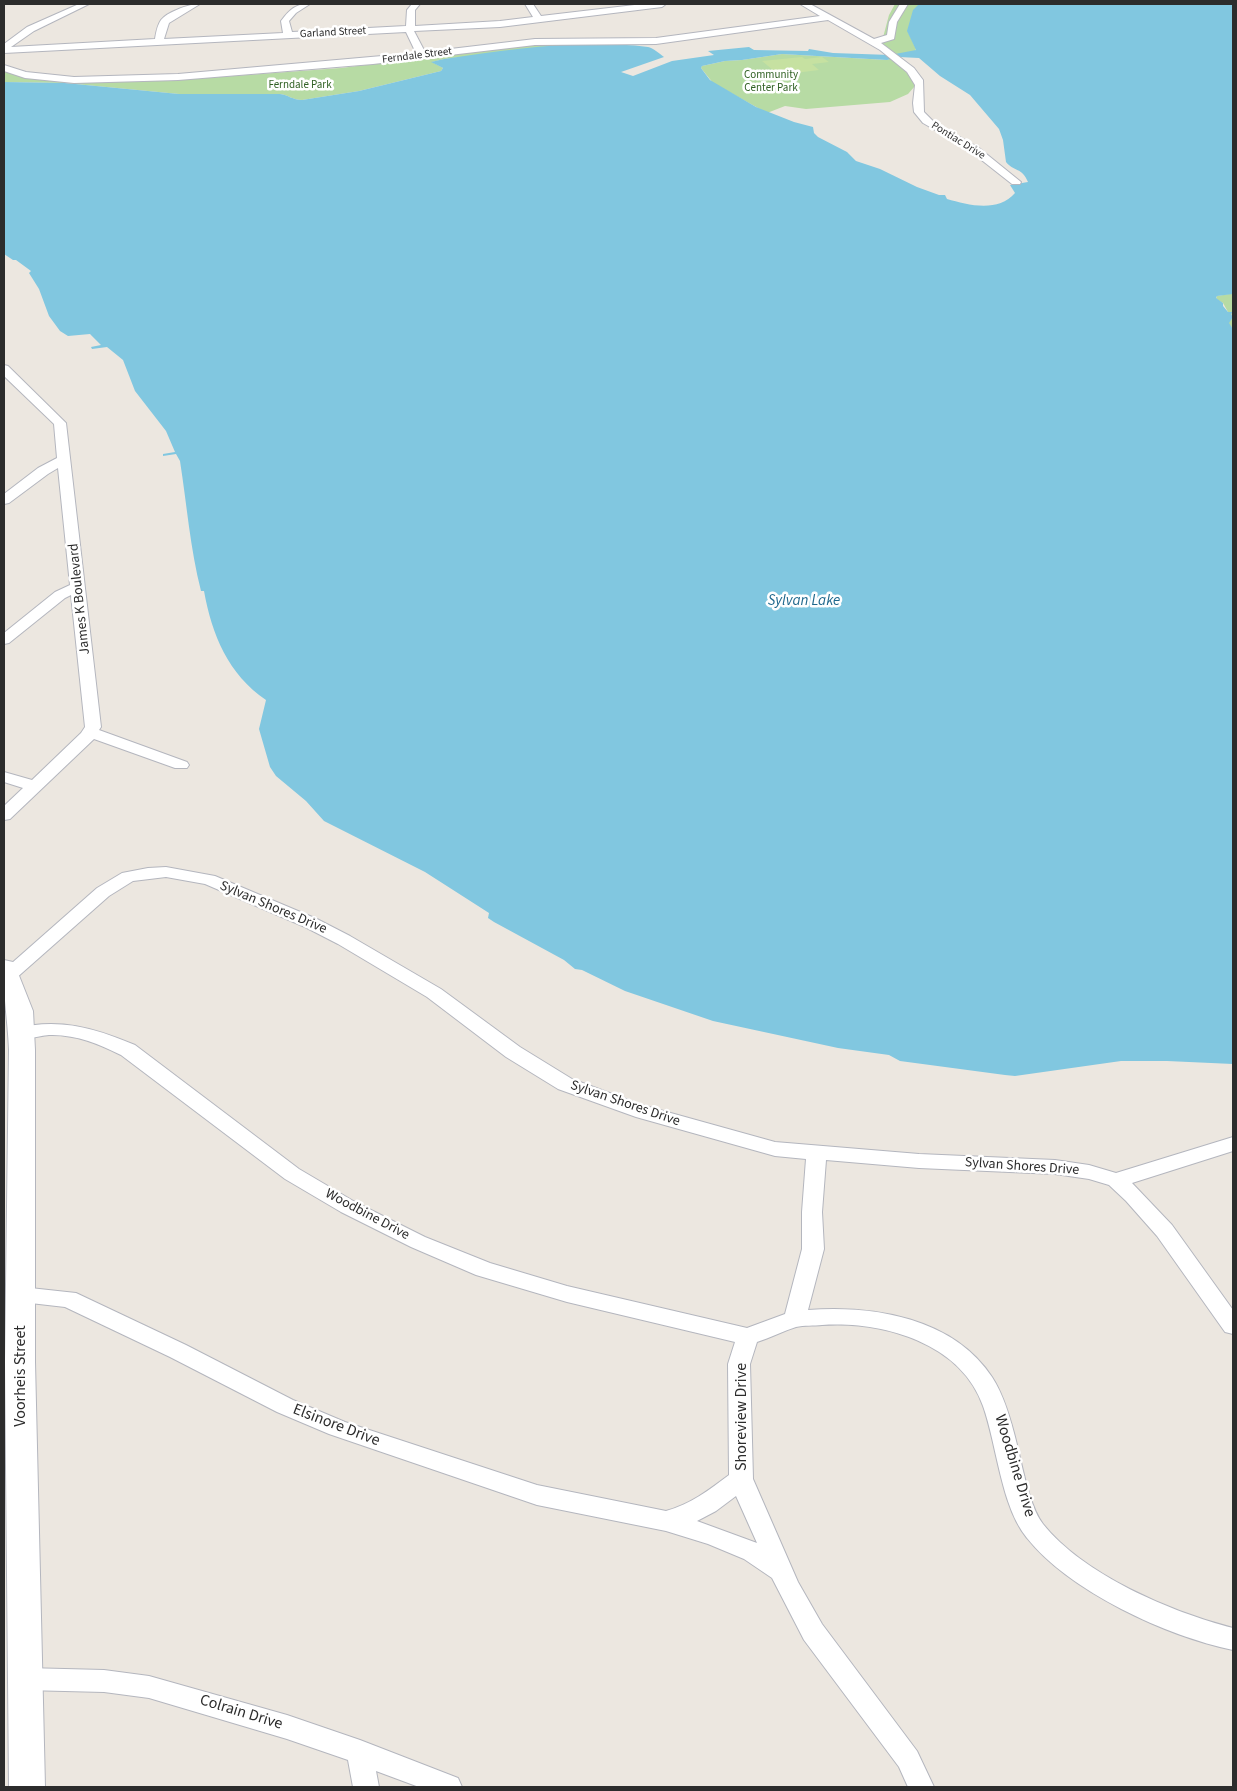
<!DOCTYPE html>
<style>
body{margin:0}
#map{position:relative;width:1237px;height:1791px;overflow:hidden;background:#ece7e0;font-family:"Source Sans 3",sans-serif}
canvas{display:block}
.frame{position:absolute;inset:0;border:5px solid #2c2c2c;pointer-events:none}
</style>
<div id="map">
<canvas width="1237" height="1791"></canvas>
<div class="frame"></div>
</div>
<script>
const ctx = document.querySelector('canvas').getContext('2d');
ctx.lineJoin = 'round';
function paint(path, color) {
  ctx.fillStyle = color;
  ctx.fill(path, 'evenodd');
}
function stroke(path, color, width, dash) {
  ctx.strokeStyle = color;
  ctx.lineWidth = width;
  ctx.lineCap = dash ? 'butt' : 'round';
  ctx.setLineDash(dash || []);
  ctx.stroke(path);
}
function label(font, color, halo, rows, align = 'center') {
  ctx.font = font + ' "Source Sans 3",sans-serif';
  ctx.lineWidth = 5;
  ctx.setLineDash([]);
  ctx.textBaseline = 'middle';
  ctx.strokeStyle = halo;
  ctx.fillStyle = color;
  for (const [text, x, y, turn = 0] of rows) {
    ctx.save();
    ctx.translate(x, y);
    ctx.rotate((+turn || 0) * Math.PI / 180);
    ctx.textAlign = isNaN(turn) ? turn : align;
    if (halo) ctx.strokeText(text, 0, 0);
    ctx.fillText(text, 0, 0);
    ctx.restore();
  }
}
paint(new Path2D(`
 M895,4H919L908,32L916,49L915,51L895,55L881,45L889,15Z
 M554,42L574,45L444,59L432,62L443,68L441,71L359,91L302,100C293,100 288,95 280,94H179L65,83L4,82V71L28,77L164,79L166,81L341,68Z
 M782,54L887,60L892,58L909,75L915,86L908,94L890,102L806,109L785,106L767,113L713,83L701,68L702,66L725,61L742,60Z
 M1229,294H1233V329L1228,323L1233,317L1231,314L1232,312H1228L1223,303L1216,299L1217,296Z`), '#b7dba4');
paint(new Path2D(`
 M802,57L805,59L822,57L829,62L812,64L819,70L779,75L762,61Z`), '#c6e1a1');
paint(new Path2D(`
 M919,4H1233V294L1217,296L1216,298L1223,303V306L1228,312H1233L1231,314L1233,317L1229,323L1233,329V1064L1167,1061H1121L1015,1076L1005,1075L900,1061L889,1055L838,1048L713,1021L625,991L582,970L575,969L564,960L494,922L488,918L489,913L425,872L324,821L306,801L276,776L270,767L259,729L266,700C228,674 212,635 204,591H201C190,547 187,506 180,461L176,454L163,456V454L175,452L166,431L135,391L123,360L107,347L92,349L91,347L101,345L90,334L68,336L60,331L49,316L39,289L29,273L31,271L16,260H13L4,254V82L65,83L179,94H280C288,95 293,100 302,100L359,91L441,71L443,68L431,62L444,59C511,49 581,39 648,47C653,48 660,54 664,57L621,72L633,76L672,61L714,55L708,51L749,47L754,50L808,51L809,49L833,53L890,55L916,50L907,31L913,10ZM782,54L887,60L899,57L919,58L940,76L970,95L999,129L1003,140L1006,162C1014,172 1022,167 1028,182L1010,185L1015,193C998,213 968,205 947,199L945,195H939L917,187L880,169L856,161L847,152L818,137L814,133L813,127L794,122L756,107L710,80L701,68L702,66L725,61L742,60Z`), '#81c7e0');
const street = new Path2D(`
 M79,4H89L34,31L11,47L155,39C156,33 157,26 161,20C167,12 191,3 200,4L169,23L164,39L283,33L281,21C289,10 296,3 310,4L296,13L289,21L292,32L406,26L407,10L412,4H420L415,10V26L500,21L533,17L525,4H533L541,16L643,4H666L662,7L500,27L414,31L425,52L535,39L656,38L820,16L800,4H810L874,39L887,35L889,22L900,4H908L897,22L894,39L881,43L914,68L923,80L924,112L934,122L979,148L1021,182L1020,184H1012L965,147L923,123L914,112L913,103L915,85L907,72L880,50L828,20L656,44L535,45L373,64L178,80L74,83L25,78L4,71V65L26,72L74,77L178,74L416,53L406,32L4,53V44L27,27Z
 M4,365L8,366L66,423L101,727L99,730L187,762L189,765L187,768H175L94,739L10,819L4,820V806L23,788L4,782V772L32,780L81,733L85,727L71,595L65,598L9,643L4,644V633L55,592L70,585L58,468L48,474L9,503L4,504V494L38,468L57,458L54,424L4,376Z
 M166,867L215,876L317,919L350,936L441,989L520,1047L572,1079L642,1105L775,1142L919,1154L1055,1160L1089,1165L1116,1173L1233,1137V1151L1132,1183L1172,1225L1233,1310V1334L1225,1332L1157,1236L1126,1201L1109,1185L1089,1179L1055,1174L919,1168L826,1160L822,1212L824,1249L808,1310C874,1305 953,1318 992,1377C1003,1394 1009,1414 1014,1433C1021,1458 1028,1505 1043,1524C1084,1575 1171,1612 1233,1628V1650C1167,1636 1070,1592 1027,1538C1001,1507 997,1445 983,1406C961,1343 883,1321 822,1325C814,1326 804,1325 796,1327C783,1331 770,1338 757,1342L750,1364L753,1479L798,1582L822,1624L917,1751L934,1787H908L899,1767L804,1640L772,1578L744,1559L708,1544L666,1531L537,1505L329,1434L277,1412L170,1357L65,1307L13,1301L10,1295L13,1289L21,1287L76,1293L186,1345L293,1400L345,1422L537,1485L666,1511C691,1504 709,1490 729,1475L728,1364L735,1342L567,1302L476,1275L411,1247L341,1212L285,1179L121,1055C99,1044 75,1034 49,1035C38,1036 26,1041 14,1037L12,1033L14,1029C58,1017 95,1028 135,1045L299,1169L355,1202L425,1237L490,1263L567,1286L747,1328L785,1314L802,1249V1212L806,1159L775,1156L636,1117L558,1089L506,1057L427,997L338,944L305,927L205,884L166,877L133,881L109,896L14,980L4,981V970L97,888L122,873L148,868ZM736,1496L757,1543L697,1521L716,1511Z
 M25,1668L104,1670L149,1676L287,1715L360,1740L458,1778L462,1787H419L376,1771L379,1787H353L348,1760L287,1739L149,1698L104,1692L25,1690L16,1687L12,1679L16,1671Z`);
const secondary = new Path2D(`
 M4,960L13,962L16,968L33,1011L35,1050V1362L45,1787H9L5,1362L9,1050C8,1020 2,990 4,960Z`);
stroke(street, '#b4b6be', 2);
stroke(secondary, '#b4b6be', 2);
paint(street, '#fff');
paint(secondary, '#fff');
label('11px', '#2c2c2c', '#fff', [
 ["Garland Street",333,33,-3],
 ["Ferndale Street",417,56,-7],
 ["Pontiac Drive",958,141,32]
]);
label('11px', '#316124', '#fff', [
 ["Community",771,76],
 ["Center Park",771,89],
 ["Ferndale Park",300,86]
]);
label('14px', '#2c2c2c', '#fff', [
 ["James K Boulevard",80,599,-96],
 ["Sylvan Shores Drive",273,908,23],
 ["Sylvan Shores Drive",625,1104,19],
 ["Sylvan Shores Drive",1022,1167,4],
 ["Woodbine Drive",367,1215,28]
]);
label('italic 15px', '#1f688d', '#fff', [
 ["Sylvan Lake",804,602]
]);
label('16px', '#2c2c2c', '#fff', [
 ["Voorheis Street",21,1376,-90],
 ["Shoreview Drive",742,1417,-90],
 ["Elsinore Drive",336,1426,21],
 ["Woodbine Drive",1014,1466,73],
 ["Colrain Drive",241,1713,17]
]);
</script>
